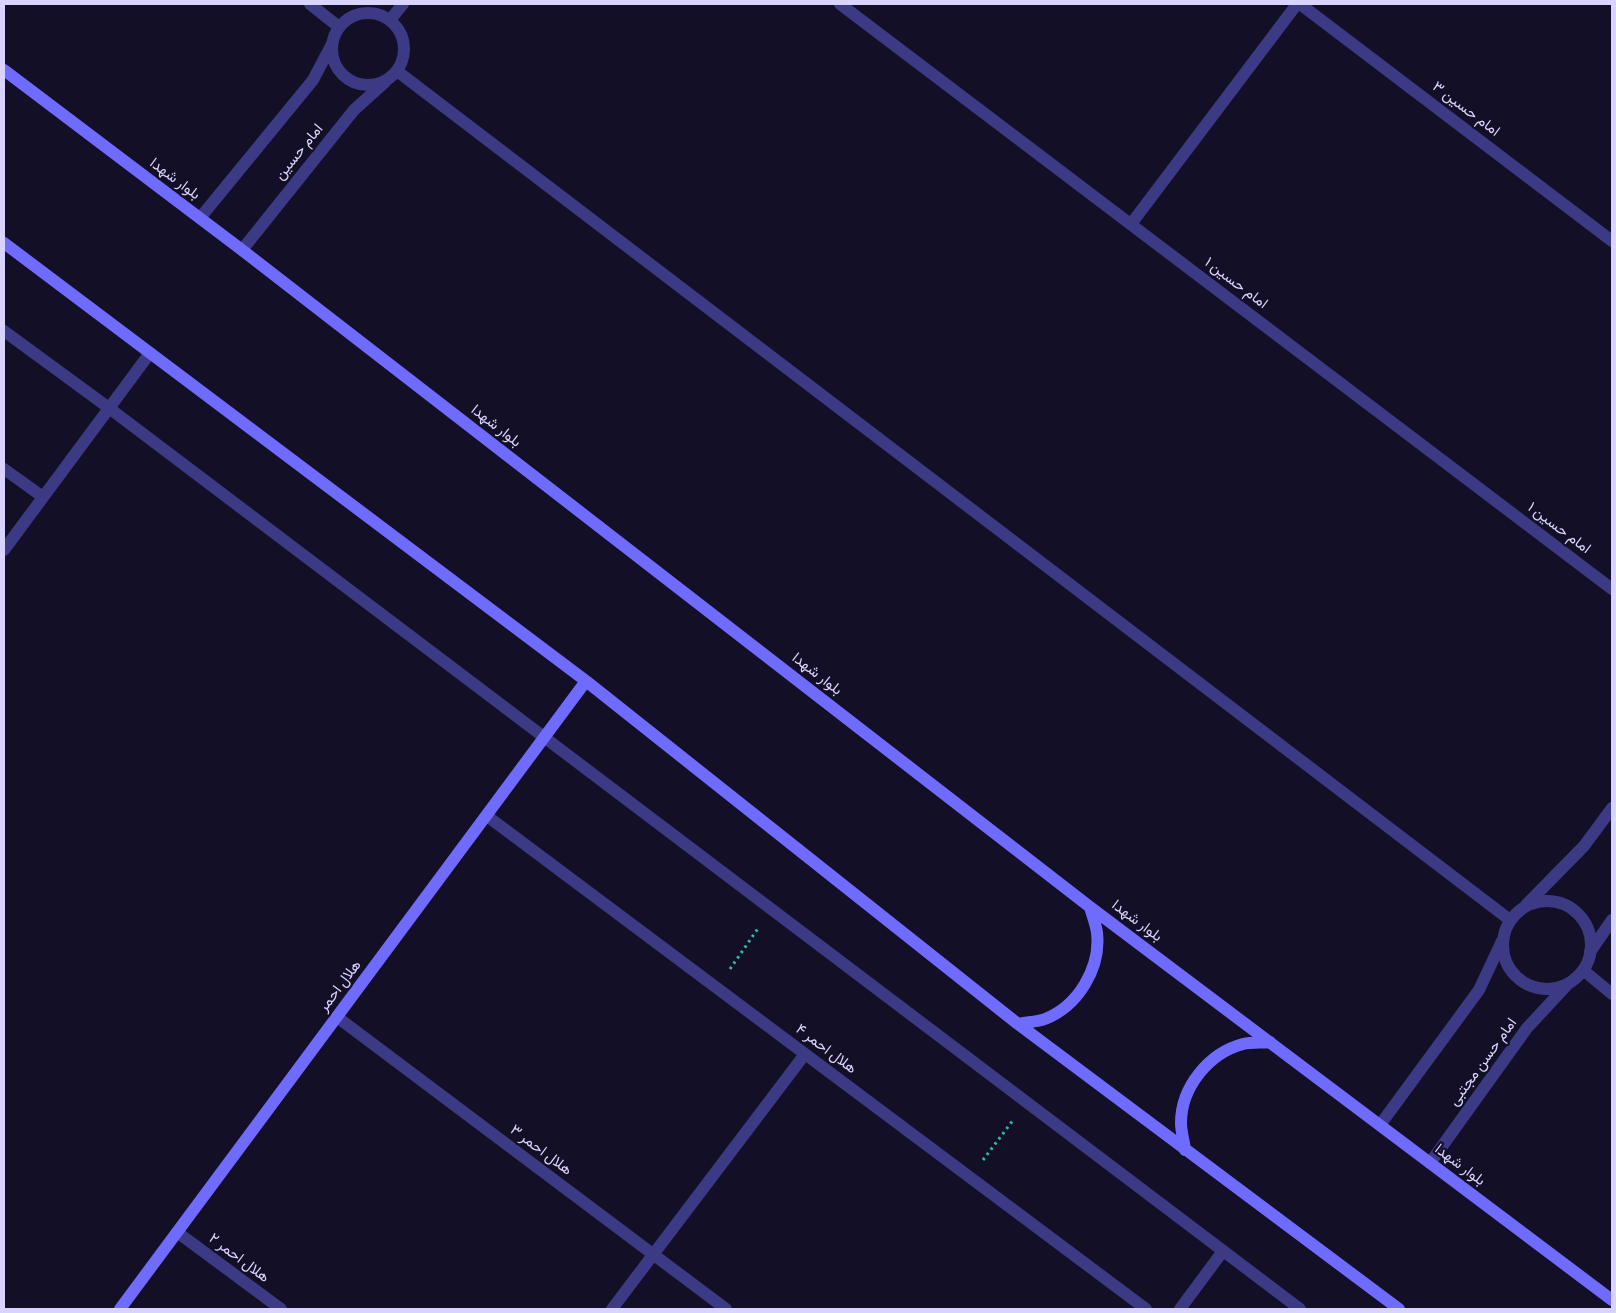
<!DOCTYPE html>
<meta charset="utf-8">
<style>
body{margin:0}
#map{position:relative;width:1616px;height:1313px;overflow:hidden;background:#130f26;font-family:"PT Sans Narrow",sans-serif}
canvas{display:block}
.frame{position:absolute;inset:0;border:5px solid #d9d4ff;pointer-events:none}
</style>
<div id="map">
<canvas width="1616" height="1313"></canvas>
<div class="frame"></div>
</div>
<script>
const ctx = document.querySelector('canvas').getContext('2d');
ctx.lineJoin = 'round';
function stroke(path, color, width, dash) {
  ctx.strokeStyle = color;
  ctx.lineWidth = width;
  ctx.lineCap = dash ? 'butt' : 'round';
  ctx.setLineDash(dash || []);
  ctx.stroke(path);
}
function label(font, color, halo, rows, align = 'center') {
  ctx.font = font + ' "PT Sans Narrow",Vazirmatn,sans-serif';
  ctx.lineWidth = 4.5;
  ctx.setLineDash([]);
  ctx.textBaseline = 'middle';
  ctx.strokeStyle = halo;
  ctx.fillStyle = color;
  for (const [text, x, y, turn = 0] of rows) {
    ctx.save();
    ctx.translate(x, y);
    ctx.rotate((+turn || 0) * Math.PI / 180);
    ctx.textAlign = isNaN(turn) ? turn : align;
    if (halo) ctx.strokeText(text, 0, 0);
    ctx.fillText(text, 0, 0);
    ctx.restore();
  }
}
stroke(new Path2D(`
 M730,969L759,927
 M983,1160L1014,1119`), '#2fb8b0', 3, [2.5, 4]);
stroke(new Path2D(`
 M310,4L339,27
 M840,4L1612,589
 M1300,4L1612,241
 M332 49a36 36 0 1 1 72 0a36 36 0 1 1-72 0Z
 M390,20L403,4
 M397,71L1510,920
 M200,218L313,80L332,44
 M1131,224L1297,4
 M242,250L354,110L385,82
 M4,331L109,408L1300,1309
 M4,469L43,497
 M4,550L150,353
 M487,816L1146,1309
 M1503 945a44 44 0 1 1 88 0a44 44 0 1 1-88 0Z
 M1526,905L1584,846L1612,808
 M1590,952L1612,920
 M1583,970L1612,994
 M337,1017L726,1309
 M1380,1125L1479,990L1502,941
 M1430,1163L1527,1028L1567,985
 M177,1232L281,1309
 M612,1309L805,1054
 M1180,1309L1223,1251`), '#3d3a85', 12);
stroke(new Path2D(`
 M4,70L242,250L1090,907L1612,1300
 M4,243L586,681L1018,1024L1399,1309
 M1018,1024C1027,1022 1037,1022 1045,1019C1078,1006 1101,968 1097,933C1096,924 1092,915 1090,907
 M1185,1150C1184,1141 1181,1132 1181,1123C1181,1087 1209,1053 1243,1044C1252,1042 1262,1043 1270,1042
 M120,1309L586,681`), '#6f6bff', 12);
label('15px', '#d9d4ff', '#130f26', [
 ["امام حسین ۳",1466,109,37],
 ["امام حسین",299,152,-51],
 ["بلوار شهدا",175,179,37],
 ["امام حسین ۱",1236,283,37],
 ["بلوار شهدا",496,426,38],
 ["امام حسین ۱",1559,528,37],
 ["بلوار شهدا",817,674,38],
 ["بلوار شهدا",1137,921,37],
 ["هلال احمر",340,986,-53],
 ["هلال احمر ۴",826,1049,37],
 ["امام حسن مجتبی",1483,1062,-54],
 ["هلال احمر ۳",541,1150,37],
 ["بلوار شهدا",1460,1165,37],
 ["هلال احمر ۲",239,1258,37]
]);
</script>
